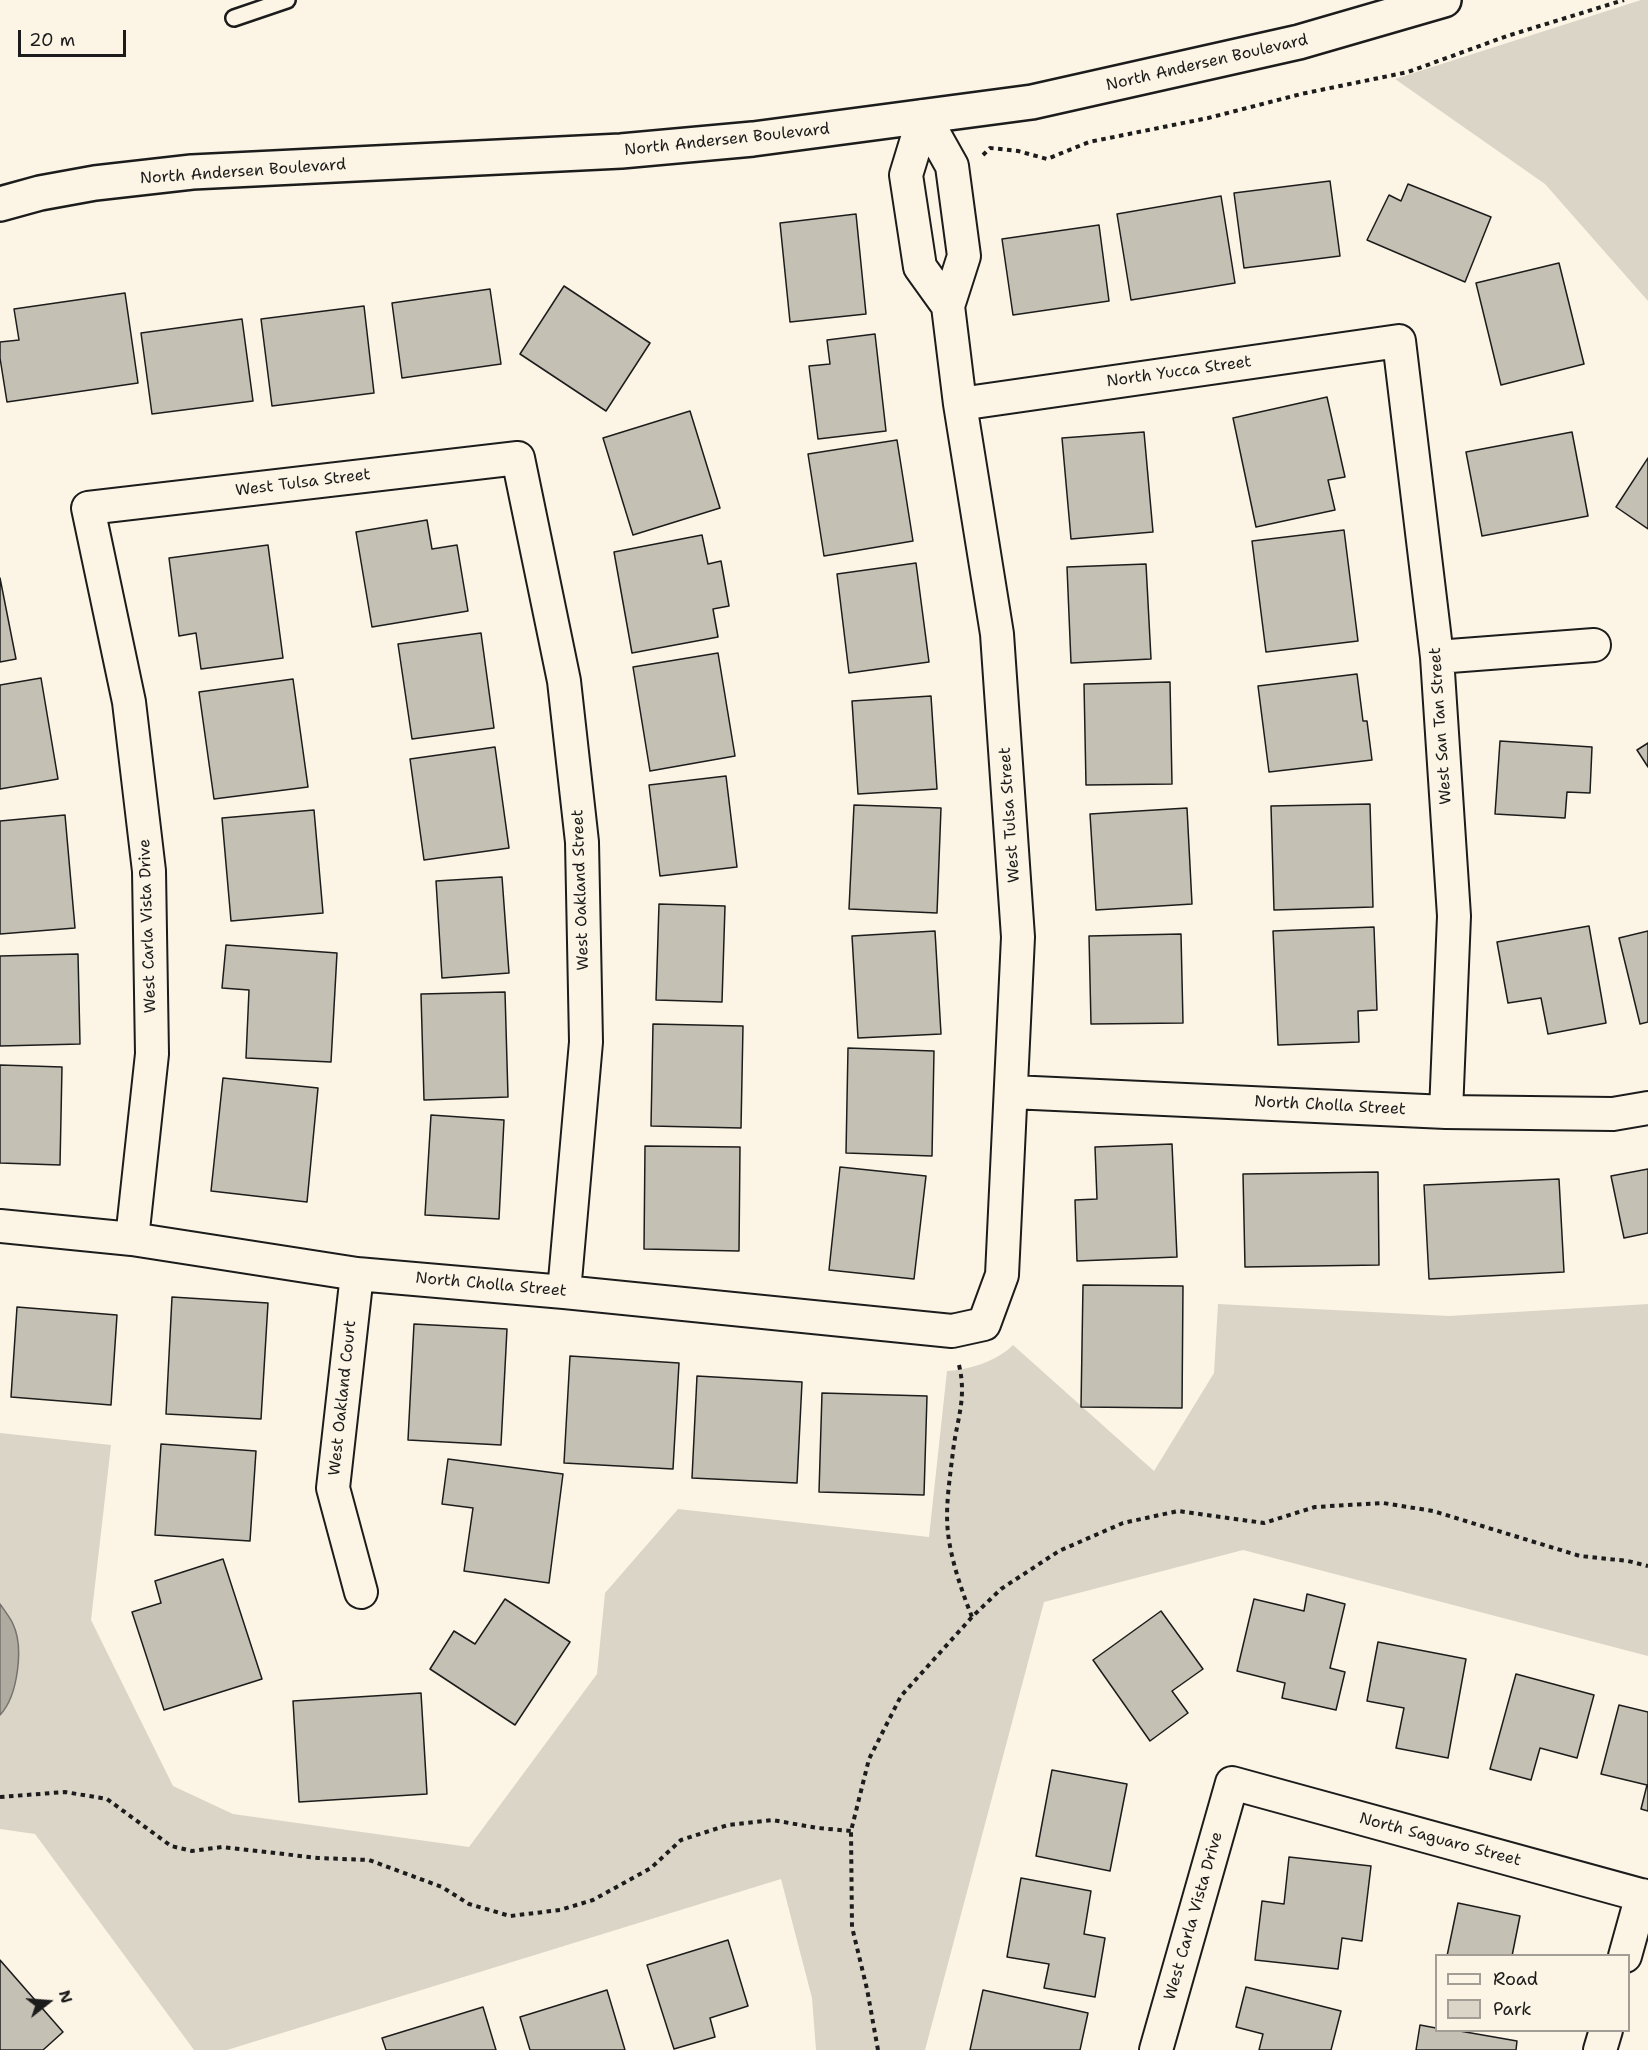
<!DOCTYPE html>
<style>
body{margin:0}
#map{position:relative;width:1648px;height:2050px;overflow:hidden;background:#fcf5e5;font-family:"Shantell Sans",sans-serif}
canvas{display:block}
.legend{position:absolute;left:1435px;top:1954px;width:195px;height:78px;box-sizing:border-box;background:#fcf5e5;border:2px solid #a29e95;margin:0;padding:8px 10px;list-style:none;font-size:18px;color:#1c1c1c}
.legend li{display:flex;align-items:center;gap:12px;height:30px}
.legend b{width:30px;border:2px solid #a29e95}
.north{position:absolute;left:18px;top:1972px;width:60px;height:60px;-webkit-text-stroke:4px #fcf5e5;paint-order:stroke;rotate:73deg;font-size:16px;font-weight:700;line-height:24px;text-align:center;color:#1c1c1c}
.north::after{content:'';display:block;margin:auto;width:21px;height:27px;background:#1c1c1c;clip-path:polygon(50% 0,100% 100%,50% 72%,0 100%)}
.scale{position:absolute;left:18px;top:30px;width:108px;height:27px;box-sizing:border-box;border:3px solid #1c1c1c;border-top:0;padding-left:8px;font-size:18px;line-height:21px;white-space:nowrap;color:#1c1c1c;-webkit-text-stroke:4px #fcf5e5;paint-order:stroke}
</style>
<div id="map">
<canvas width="1648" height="2050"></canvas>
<ul class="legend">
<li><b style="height:8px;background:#fcf5e5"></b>Road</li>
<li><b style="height:16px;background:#dbd5c8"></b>Park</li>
</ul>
<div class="north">N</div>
<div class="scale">20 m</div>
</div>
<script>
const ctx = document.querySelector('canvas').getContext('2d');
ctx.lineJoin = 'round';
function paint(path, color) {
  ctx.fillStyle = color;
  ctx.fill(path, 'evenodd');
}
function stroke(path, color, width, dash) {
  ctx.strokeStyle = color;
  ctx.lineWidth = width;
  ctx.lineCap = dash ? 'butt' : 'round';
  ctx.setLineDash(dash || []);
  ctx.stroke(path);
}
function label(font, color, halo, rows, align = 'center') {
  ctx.font = font + ' "Shantell Sans",sans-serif';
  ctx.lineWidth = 5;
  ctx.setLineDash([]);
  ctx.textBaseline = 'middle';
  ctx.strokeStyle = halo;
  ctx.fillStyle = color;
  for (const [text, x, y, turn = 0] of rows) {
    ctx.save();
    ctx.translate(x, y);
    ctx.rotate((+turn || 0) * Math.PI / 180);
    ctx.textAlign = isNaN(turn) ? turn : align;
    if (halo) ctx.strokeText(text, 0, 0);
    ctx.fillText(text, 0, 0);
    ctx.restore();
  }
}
paint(new Path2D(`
 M1641,0H1648V301L1545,184L1395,79Z
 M1218,1304L1449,1316L1648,1304V1656L1243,1550L1044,1602L925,2050H816L812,1998L781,1879L227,2050H194L35,1834L0,1829V1433L111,1445L91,1620L173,1786L233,1814L469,1847L597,1674L605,1593L678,1509L929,1537L947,1371C969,1370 997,1361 1013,1345L1154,1471L1214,1373Z`), '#dbd5c8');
const water = new Path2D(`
 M0,1604C4,1610 10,1617 13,1624C24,1647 18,1696 0,1715Z`);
paint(water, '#b0aba1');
stroke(water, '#75726c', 1.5);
const building = new Path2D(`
 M1330,181L1340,256L1244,268L1234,193Z
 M1408,184L1491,217L1465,282L1367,240L1389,195L1401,201Z
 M1221,196L1235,283L1131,300L1117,214Z
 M856,214L866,314L790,322L780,223Z
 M1099,225L1109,301L1013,315L1002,239Z
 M1559,263L1584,364L1501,385L1476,283Z
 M564,286L650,343L606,411L520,354Z
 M490,289L501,364L402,378L392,303Z
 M125,293L138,383L7,402L0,358V342L19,340L14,309Z
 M364,306L374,393L272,406L261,319Z
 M242,319L253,401L152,414L141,333Z
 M875,334L886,431L818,439L809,366L830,364L827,340Z
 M1327,397L1345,477L1328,480L1335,510L1256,527L1233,418Z
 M690,411L720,508L633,535L603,438Z
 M1144,432L1153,532L1071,539L1062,438Z
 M1572,432L1588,516L1482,536L1466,452Z
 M897,440L913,541L824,556L808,454Z
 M1648,458V529L1616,507Z
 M427,520L432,549L457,545L468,611L372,627L356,532Z
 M1344,530L1358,641L1266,652L1252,541Z
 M702,535L708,564L721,561L729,606L713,609L718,637L632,653L614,552Z
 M268,545L283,658L201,669L196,633L179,636L169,558Z
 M916,563L929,662L849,673L837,574Z
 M1146,564L1151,659L1071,663L1067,567Z
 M0,578L16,659L0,662Z
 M481,633L494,728L412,739L398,644Z
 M718,653L735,756L650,771L633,667Z
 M1357,674L1363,721H1367L1372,760L1269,772L1258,686Z
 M41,678L58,779L0,789V685Z
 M293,679L308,787L214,799L199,692Z
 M1170,682L1172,784L1086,785L1084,684Z
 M931,696L937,789L858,794L852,701Z
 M1500,741L1592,747L1590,793L1567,792L1565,818L1495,814Z
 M1648,743V767L1637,750Z
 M495,747L509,848L424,860L410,759Z
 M726,776L737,867L660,876L649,785Z
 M1370,804L1373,907L1274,910L1271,806Z
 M854,805L941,808L937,913L849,909Z
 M1187,808L1192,904L1096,910L1090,814Z
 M314,810L323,913L231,921L222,818Z
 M65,815L75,928L0,934V821Z
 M502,877L509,973L442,978L436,881Z
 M659,904L725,906L722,1002L656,1000Z
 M1589,926L1606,1023L1548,1034L1541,998L1508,1003L1497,942Z
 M1374,927L1377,1010L1358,1011L1359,1042L1278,1045L1273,931Z
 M935,931L941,1034L858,1038L852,936Z
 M1648,931V1022L1640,1024L1619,938Z
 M1181,934L1183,1023L1091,1024L1089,936Z
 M226,945L337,953L331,1062L246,1058L249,990L222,988Z
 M78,954L80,1044L0,1046V956Z
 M505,992L508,1097L424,1100L421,994Z
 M653,1024L743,1026L741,1128L651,1126Z
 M848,1048L934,1051L932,1156L846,1153Z
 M0,1065L62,1067L60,1165L0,1163Z
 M223,1078L318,1088L307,1202L211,1191Z
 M431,1115L504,1120L499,1219L425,1215Z
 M1172,1144L1177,1257L1077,1261L1075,1200L1097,1199L1095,1147Z
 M645,1146L740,1147L739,1251L644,1249Z
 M840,1167L926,1176L914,1279L829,1270Z
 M1648,1169V1233L1624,1238L1611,1176Z
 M1378,1172L1379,1265L1245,1267L1243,1174Z
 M1559,1179L1564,1272L1429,1279L1424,1185Z
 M1083,1285L1183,1286L1182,1408L1081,1407Z
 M172,1297L268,1303L261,1419L166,1414Z
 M17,1307L117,1315L111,1405L11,1397Z
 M414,1324L507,1329L501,1445L408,1440Z
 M570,1356L679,1363L673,1469L564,1463Z
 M697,1376L802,1382L797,1483L692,1478Z
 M822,1393L927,1396L924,1495L819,1492Z
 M161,1444L256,1451L250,1541L155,1535Z
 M448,1459L563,1474L549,1583L464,1571L473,1508L442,1504Z
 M223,1559L262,1679L164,1710L132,1612L161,1603L155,1581Z
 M1307,1594L1345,1604L1330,1668L1345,1672L1336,1710L1282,1698L1285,1683L1237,1671L1254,1599L1304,1611Z
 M505,1599L570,1642L515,1725L430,1669L454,1631L475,1644Z
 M1161,1611L1203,1669L1172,1691L1188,1713L1150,1741L1093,1660Z
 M1378,1642L1466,1659L1448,1758L1396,1748L1404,1708L1367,1701Z
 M1516,1674L1594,1695L1577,1758L1540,1748L1531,1780L1490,1769Z
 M421,1693L427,1794L299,1802L293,1701Z
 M1619,1705L1648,1712V1811L1641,1809L1647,1785L1601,1774Z
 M1052,1770L1127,1784L1110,1871L1036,1856Z
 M1289,1857L1371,1866L1362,1941L1342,1938L1338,1969L1255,1960L1262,1901L1284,1904Z
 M1021,1878L1091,1891L1084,1934L1105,1938L1095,1997L1044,1988L1049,1964L1007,1957Z
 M1458,1903L1520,1916L1512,1956H1447Z
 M728,1940L748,2006L710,2018L715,2037L674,2049L647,1965Z
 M0,1960L63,2032L43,2050H0Z
 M1246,1987L1341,2011L1331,2050H1259L1263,2034L1236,2027Z
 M607,1990L625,2050H530L520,2017Z
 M983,1990L1088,2013L1080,2050H970Z
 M483,2007L496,2050H386L382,2038Z
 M1420,2025L1436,2028V2030H1454L1517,2041L1516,2050H1416Z`);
paint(building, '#c4c0b3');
stroke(building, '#1c1c1c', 1.5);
const service = new Path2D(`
 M234,18L287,0`);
const minor = new Path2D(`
 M924,116L906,175L920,267L948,306
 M960,404L1399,341L1437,657L1454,916L1446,1112
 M1437,657L1594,645
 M1012,1092L1446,1112L1613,1114L1648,1108
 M0,1226L132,1239L357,1274L564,1292L952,1331L984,1324L1002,1275L1018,937L997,634L960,404L948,306L964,256L952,166L924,116
 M132,1239L152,1054L149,871L129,702L88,508L518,458L564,681L582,842L586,1042L564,1292
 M357,1274L333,1488L361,1592
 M1625,1956L1642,1895
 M1156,2050L1232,1783L1648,1897
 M1600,2050L1606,2030`);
const tertiary = new Path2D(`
 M0,204L40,193L95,183L192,172L621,151L753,139L1032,102L1299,42L1444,0`);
stroke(service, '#1c1c1c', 20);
stroke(minor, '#1c1c1c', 36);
stroke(tertiary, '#1c1c1c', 38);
stroke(new Path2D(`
 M983,155L990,148L1018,151L1047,159L1089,142L1208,118L1301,94L1408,72L1507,36L1624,0
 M959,1365C967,1398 957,1419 953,1451C950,1478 945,1506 948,1533C951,1560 962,1592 972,1617
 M0,1797L65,1792L107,1799L171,1846L192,1851L222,1847L318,1858L369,1860L442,1887L469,1904L510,1916L560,1910L593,1900L651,1868L681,1840L728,1825L772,1820L818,1828L851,1831
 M878,2050L867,1989L852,1927L851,1831L869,1759L901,1696L972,1617L1001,1589L1059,1551L1123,1523L1178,1511L1264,1523L1315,1507L1383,1503L1433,1511L1580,1556L1628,1561L1648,1566`), '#1c1c1c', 4, [4.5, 4.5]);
stroke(service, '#fcf5e5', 15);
stroke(minor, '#fcf5e5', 32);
stroke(tertiary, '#fcf5e5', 33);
label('16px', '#1c1c1c', '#fcf5e5', [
 ["North Andersen Boulevard",1207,63,-13],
 ["North Andersen Boulevard",727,140,-6],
 ["North Andersen Boulevard",243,172,-4],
 ["North Yucca Street",1179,372,-8],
 ["West Tulsa Street",303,483,-7],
 ["West San Tan Street",1441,726,-94],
 ["West Tulsa Street",1010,815,-94],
 ["West Oakland Street",581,890,-92],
 ["West Carla Vista Drive",148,926,-92],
 ["North Cholla Street",1330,1106,3],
 ["North Cholla Street",491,1285,5],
 ["West Oakland Court",343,1398,-84],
 ["North Saguaro Street",1440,1840,15],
 ["West Carla Vista Drive",1194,1916,-74]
]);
</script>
